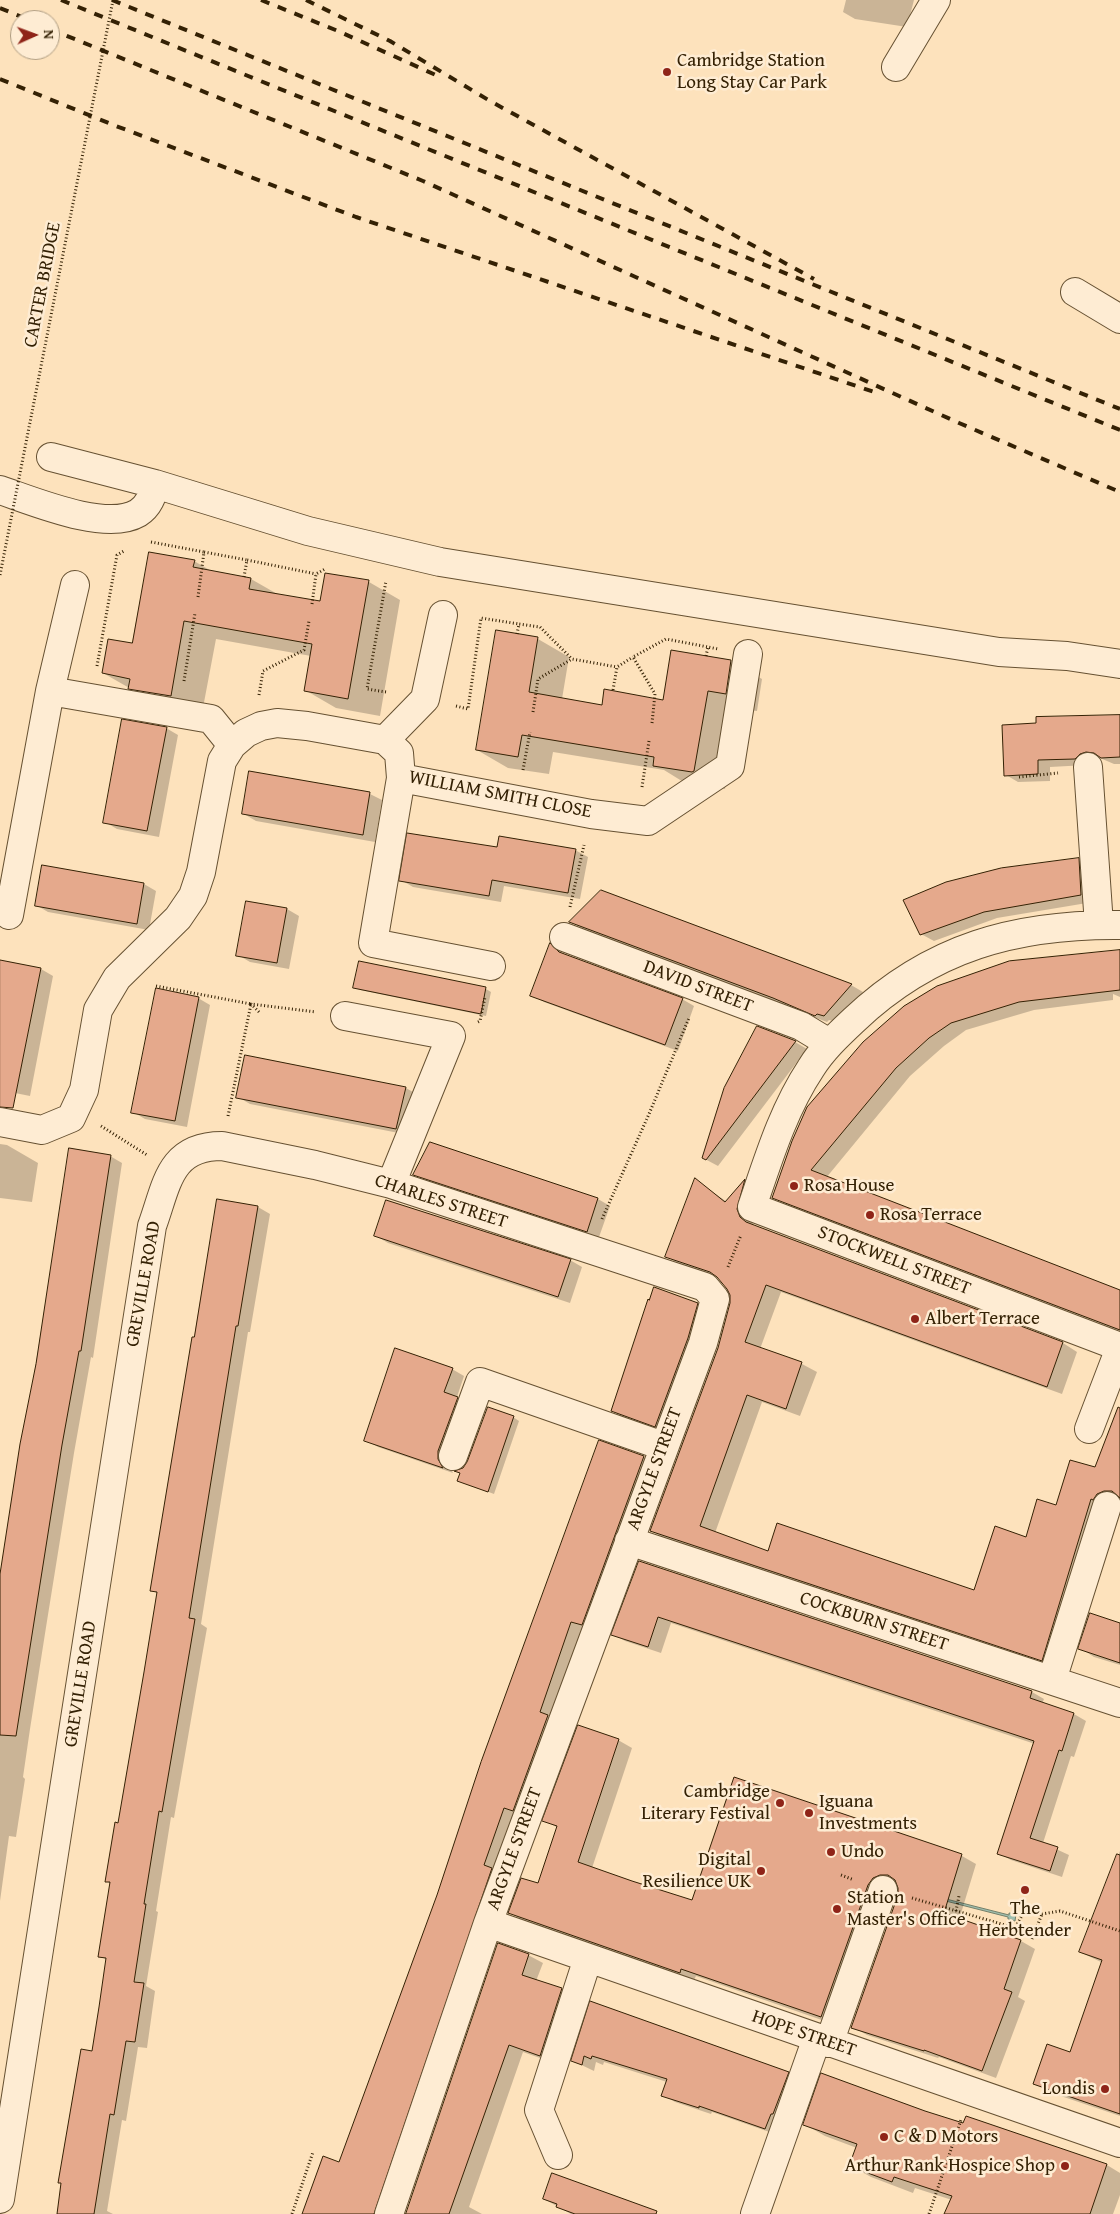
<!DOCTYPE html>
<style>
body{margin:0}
#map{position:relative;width:1120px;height:2214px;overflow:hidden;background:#fde2bc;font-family:"Gentium Book Plus",serif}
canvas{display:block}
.north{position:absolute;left:10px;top:10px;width:50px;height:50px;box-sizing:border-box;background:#feecd3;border:1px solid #ad9b80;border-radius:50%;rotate:88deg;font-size:14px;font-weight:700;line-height:20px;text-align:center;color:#342104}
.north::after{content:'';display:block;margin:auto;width:18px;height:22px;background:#8f2418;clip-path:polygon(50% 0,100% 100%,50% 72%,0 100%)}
</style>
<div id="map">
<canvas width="1120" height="2214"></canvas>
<div class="north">N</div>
</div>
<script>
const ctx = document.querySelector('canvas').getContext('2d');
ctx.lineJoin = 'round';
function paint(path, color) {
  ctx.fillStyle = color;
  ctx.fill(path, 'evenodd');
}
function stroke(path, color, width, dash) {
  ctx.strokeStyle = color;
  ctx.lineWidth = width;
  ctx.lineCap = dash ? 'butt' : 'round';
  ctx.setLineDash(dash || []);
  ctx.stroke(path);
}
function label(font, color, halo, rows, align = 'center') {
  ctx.font = font + ' "Gentium Book Plus",serif';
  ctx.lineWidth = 5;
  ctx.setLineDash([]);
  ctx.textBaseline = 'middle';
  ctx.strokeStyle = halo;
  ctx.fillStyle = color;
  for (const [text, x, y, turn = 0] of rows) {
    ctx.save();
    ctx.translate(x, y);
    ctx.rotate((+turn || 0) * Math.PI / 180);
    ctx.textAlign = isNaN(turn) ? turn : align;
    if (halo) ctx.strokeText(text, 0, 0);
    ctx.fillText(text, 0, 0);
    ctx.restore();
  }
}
const water = new Path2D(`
 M895,1883L899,1885V1887L1009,1915V1913L1016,1914L1015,1921L1008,1919V1917L899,1889L898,1891L893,1890Z`);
paint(water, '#9fbeae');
stroke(water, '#747f6a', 1);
paint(new Path2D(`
 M846,0H914L907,27L855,19L843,12Z
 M194,561L213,572L251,579L279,595L321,603L369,582L400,600L380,716L336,708L305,690L311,656L216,639L202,713L161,706L103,673L133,644Z
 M538,639L569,657L562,699L603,706L664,701L731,661L762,679L757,711L739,709L725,789L685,783L664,770L553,752L549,774L508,768L477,750Z
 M1120,716V764H1114L1100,758L1092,760L1087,765L1050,767V781L1018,782L1006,775Z
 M166,728L178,735L159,837L117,829L105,822Z
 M370,794L382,800L375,842L256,821L244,814Z
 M498,849L575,850L588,857L580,899L504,886L501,902L413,887L401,880Z
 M1078,860L1091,867L1093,902L997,918L934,941L921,934Z
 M144,884L156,891L149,930L48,912L36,905Z
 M247,902L287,909L299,916L289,969L250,962L238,955Z
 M571,922L851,985L863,992L837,1022L829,1020L827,1022L583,929Z
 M551,945L567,956L682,999L694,1006L678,1051L544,1002L532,995Z
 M1120,952V997L1113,994V1000L1034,1010L966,1030L944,1046L910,1076L826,1178L1120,1292V1332L788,1206L773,1197L864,1042Z
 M1,961L41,969L53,976L30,1096L0,1090Z
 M355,987L486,989L491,992L486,1016L360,990Z
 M198,998L210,1005L187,1127L145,1119L133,1112Z
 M757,1028L795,1042L807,1049L718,1166L703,1158Z
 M246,1057L406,1088L418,1095L409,1135L250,1104L238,1097Z
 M0,1144L7,1145L38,1163L32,1202L0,1198Z
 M70,1150L110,1156L122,1163L93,1358L91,1357L74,1453L47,1621L30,1729L23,1777L25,1779L16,1837L9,1836L0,1901V1586Z
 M415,1174L598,1199L610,1206L599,1237L427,1181Z
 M695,1180L727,1202L745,1180L759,1188L751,1219L754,1226L1063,1343L1077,1352L1062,1394L781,1292L760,1349L802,1364L817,1372L800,1416L762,1402L715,1533L769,1552L975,1591L1096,1468L1120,1407V1498L1112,1502L1056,1668L666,1539L651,1531L719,1349L731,1303V1295L719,1278L681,1265L667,1257Z
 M258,1207L270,1214L250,1332H248L201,1624L207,1628L202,1656L174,1818L171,1817L156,1911L158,1912L146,1986L155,1991L147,2048L138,2047L126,2121L122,2120L107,2211L113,2214H57L62,2184L59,2182L93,2052L107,1960L100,1956L111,1884L106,1881L119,1824L158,1594L152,1590L195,1339Z
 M376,1236L570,1260L582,1267L570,1303L388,1243Z
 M697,1304L709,1311L668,1433L624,1418L612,1411Z
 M452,1369L464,1376L457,1397L470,1405L450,1467L453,1473L378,1447L366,1440Z
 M513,1417L519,1421L494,1494L459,1481L461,1474L457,1472L463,1469Z
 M599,1442L644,1457L658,1465L389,2214H303L340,2164L438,1896Z
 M640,1562L1032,1692L1044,1699L1042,1704L1074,1714L1086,1721L1074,1757L1071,1756L1043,1843L1069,1855L1062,1877L1011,1860L998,1853L1035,1744L671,1623L661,1653L625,1641L613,1634Z
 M1120,1624V1665L1094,1657L1080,1648Z
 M618,1740L632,1748L592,1868L693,1902L735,1778L962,1856L976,1864L959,1920L1021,1941L1035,1949L1018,1997L1025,2001L996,2078L939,2057L938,2058L867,2035L853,2027L899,1895L897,1882L887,1886L836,2025L696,1976L694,1980L524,1921L510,1913L539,1885L558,1828L544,1820Z
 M1120,1851V2116L1049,2092L1035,2083L1071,2054L1103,1963L1080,1952Z
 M528,1955L543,1963L536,1981L561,1990L576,1998L554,2063L523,2052L469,2207L482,2214H407Z
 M591,2003L788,2073L800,2080L778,2135L712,2112L711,2114L675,2102L663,2095L667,2082L604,2062L603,2065L596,2062L594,2071L573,2061Z
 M924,2112L1107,2165L1120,2173V2195L1113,2214H946L952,2200L915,2188L913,2193L871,2177L851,2166L857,2148L825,2136L804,2124Z
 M544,2199L630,2214H571Z`), '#0003');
const building = new Path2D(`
 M149,552L195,560L193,567L251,578L249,589L320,601L325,573L369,580L348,699L304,691L312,644L184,621L171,696L128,689L130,679L102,673L108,639L132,643Z
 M496,630L538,637L529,692L602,705L604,689L663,700L671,650L731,660L726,694L708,691L694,771L692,772L653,766L654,757L522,735L518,757L476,750Z
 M1120,715V757L1101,758L1094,753L1086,752L1080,754L1075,759L1038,760V774L1004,776L1002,725L1036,723V717Z
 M122,719L167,727L147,831L103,823Z
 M249,771L370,792L363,835L242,814Z
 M407,833L497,847L499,836L576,849L568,893L492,880L489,896L399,881Z
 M1079,858L1081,895L984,912L920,935L903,900L946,882L1001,868Z
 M42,865L144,883L137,924L35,906Z
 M601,890L852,984L824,1016L817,1014L815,1016L773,998L569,922Z
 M246,901L287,908L277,963L236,956Z
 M550,943L559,952L683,998L665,1045L530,996Z
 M1120,950V990L1019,1002L951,1023L929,1038L896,1068L811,1170L1120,1290V1330L772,1198L792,1141L807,1107L863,1042L904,1006L937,986L1009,961Z
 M0,960L41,968L13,1108L0,1107Z
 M359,961L486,987L481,1014L353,988Z
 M156,988L199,997L175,1121L131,1113Z
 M757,1026L796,1041L706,1160L702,1158L724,1088Z
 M245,1055L406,1087L396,1129L236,1098Z
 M430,1142L598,1198L587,1232L413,1175Z
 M69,1148L111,1155L81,1351H79L62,1445L16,1736L0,1735V1574L20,1444L36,1364Z
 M695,1178L725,1202L745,1179L737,1209L740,1217L746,1222L1063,1342L1047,1387L766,1285L745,1342L802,1362L786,1409L747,1395L700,1526L768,1551L777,1523L974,1590L995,1526L1026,1537L1037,1499L1056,1505L1070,1460L1095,1467L1118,1407L1120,1408V1498L1112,1491H1104L1097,1494L1093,1500L1091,1499L1042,1661L650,1531L718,1348L730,1303V1295L727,1289L717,1277L710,1272L665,1257Z
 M217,1199L258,1206L238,1326H236L189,1618L195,1619L190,1649L162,1812L159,1811L144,1904H146L134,1982L144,1983L135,2042L126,2041L114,2115L110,2114L94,2214H57L61,2183H58L81,2049L92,2051L99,2007L106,1958L98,1957L110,1882H105L115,1822L118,1823L144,1672L157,1592L150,1591L192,1337H194Z
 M386,1200L571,1259L558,1297L374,1236Z
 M654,1287L698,1303L688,1338L655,1427L611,1411L648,1299L649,1300Z
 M395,1348L453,1368L444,1392L458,1397L438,1451V1459L443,1468L364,1441Z
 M488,1407L514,1416L488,1492L457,1481L460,1473L454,1471L463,1468L467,1462Z
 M599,1440L644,1456L582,1625L571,1622L540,1712L548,1715L513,1811L504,1808L484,1865L492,1868L374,2214H302L323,2156L339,2162L437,1895L481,1762Z
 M639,1561L1032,1691L1030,1698L1074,1713L1062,1751L1059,1750L1030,1838L1058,1847L1050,1871L997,1854L1034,1741L658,1617L648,1647L611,1635Z
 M1090,1613L1120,1623V1663L1078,1649Z
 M578,1725L619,1739L578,1862L632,1881L692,1900L734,1777L962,1854L944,1913L1021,1940L1004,1989L1012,1992L982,2071L924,2050V2051L851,2028L898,1895V1888L895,1880L888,1875H880L873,1878L868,1885L821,2017L681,1969L680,1973L508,1913L521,1878L538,1883L557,1826L542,1821Z
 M1117,1854L1120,1855V2114L1033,2084L1047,2044L1070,2052L1102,1960L1079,1952Z
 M498,1943L529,1954L522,1975L562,1988L540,2056L509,2045L449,2214H406Z
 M590,2001L789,2072L773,2114H771L765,2129L699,2106V2108L661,2096L667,2079L592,2056L591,2059L584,2056L582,2065L571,2061Z
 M821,2073L925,2111L963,2123L966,2116L1107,2164L1090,2214H944L952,2196L894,2177L892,2182L849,2166L857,2144L803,2125Z
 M552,2173L657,2211L656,2214H575L556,2207L557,2204L543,2199Z`);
paint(building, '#e5a98c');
stroke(building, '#342104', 1);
const minor = new Path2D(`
 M896,67L936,0
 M1075,292L1120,319
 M51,457L155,484L308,531L440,562L999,652L1067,656L1120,664
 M0,490C33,501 106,532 138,513C149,506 152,496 155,484
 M50,691L75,585
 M385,740L425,699L443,615
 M1088,767L1099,925
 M401,778L373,943L491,966
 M9,915L50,691L211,719L232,745
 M1120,925C1016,924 931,947 854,1020C838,1035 822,1050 811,1068C783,1110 768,1160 752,1207L1120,1347
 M564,937L801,1026L829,1043
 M345,1016L451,1036L391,1184
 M0,1122L42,1130L71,1118L84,1090L98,1010L117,978L178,918L193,896L201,872L222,761L232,745L246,733L261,726L277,723L307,726L385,740L399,753L401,778L591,814L648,821L730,766L748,654
 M1089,1429L1120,1348
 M453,1456L480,1382L663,1446
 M629,1541L1120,1703
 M1052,1680L1107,1506
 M488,1923L1120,2143
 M829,2043L883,1890
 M558,2155L539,2110L588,1958
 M0,2199L152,1226C167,1185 169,1146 222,1146L315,1165L391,1184L705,1287L715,1299L703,1343L488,1923L389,2214
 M755,2214L817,2038`);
stroke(minor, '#665132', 30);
stroke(new Path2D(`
 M151,542L204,552
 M244,577L247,560L316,574
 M198,597L204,552L247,560
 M312,604L316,574L325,569
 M517,634L519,624L540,627L572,659
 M706,656L708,647L718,649
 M97,666L117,555L124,551
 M184,681L195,613
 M613,690L617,667L633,657
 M386,692L367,689L386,581
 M259,695L263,671L304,650L309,621
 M456,706L468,709L481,618L519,624
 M533,712L538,679L572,659L617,667
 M652,723L655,694L633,657L666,639L708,647
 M523,770L530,732
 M1019,777L1058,773
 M642,787L649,741
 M570,907L584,845
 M156,986L251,1004L228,1116
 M259,1012L251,1004L316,1012
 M478,1022L480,1021L485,997
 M101,1126L147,1155
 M602,1219L649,1114L689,1018
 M728,1267L741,1235
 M841,1875L854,1880
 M912,1898L1015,1928L1024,1912L1042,1914L1060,1911L1120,1931
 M956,1911L959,1896
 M1032,1939L1042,1914
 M292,2214L313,2152
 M929,2214L961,2120`), '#342104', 3, [1, 2.5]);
stroke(minor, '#feecd3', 28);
stroke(new Path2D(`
 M61,0L1120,430
 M112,0L1120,409
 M261,0L338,31L438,76
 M306,0L390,41L490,101L814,279
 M0,8L29,20
 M50,29L423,181L959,423L1120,492
 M0,79L116,126L356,217L880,394`), '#342104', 4, [9, 9]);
stroke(new Path2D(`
 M0,575L113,0`), '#342104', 3, [1, 2.5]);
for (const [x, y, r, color] of [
 [667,72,5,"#8f2418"],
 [794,1186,5,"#8f2418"],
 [870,1215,5,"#8f2418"],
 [915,1319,5,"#8f2418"],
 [780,1803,5,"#8f2418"],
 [809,1813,5,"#8f2418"],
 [831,1852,5,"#8f2418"],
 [761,1871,5,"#8f2418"],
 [1025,1890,5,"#8f2418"],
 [837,1909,5,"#8f2418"],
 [1105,2089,5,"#8f2418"],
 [884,2137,5,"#8f2418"],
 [1065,2166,5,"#8f2418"]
]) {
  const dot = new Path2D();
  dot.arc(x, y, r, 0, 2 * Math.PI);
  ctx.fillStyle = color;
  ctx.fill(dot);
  stroke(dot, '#feecd3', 2);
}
label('19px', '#342104', '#feecd3', [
 ["Cambridge Station",677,61],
 ["Long Stay Car Park",677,83],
 ["Rosa House",804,1186],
 ["Rosa Terrace",880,1215],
 ["Albert Terrace",925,1319],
 ["Cambridge",770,1792,"right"],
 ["Literary Festival",770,1814,"right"],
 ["Iguana",819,1802],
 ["Investments",819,1824],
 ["Undo",841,1852],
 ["Digital",751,1860,"right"],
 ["Resilience UK",751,1882,"right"],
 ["Station",847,1898],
 ["Master's Office",847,1920],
 ["The",1025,1909,"center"],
 ["Herbtender",1025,1931,"center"],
 ["Londis",1095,2089,"right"],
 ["C & D Motors",894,2137],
 ["Arthur Rank Hospice Shop",1055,2166,"right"]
], 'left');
label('19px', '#342104', '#feecd3', [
 ["CARTER BRIDGE",43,285,-79],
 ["WILLIAM SMITH CLOSE",500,795,11],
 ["DAVID STREET",698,987,21],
 ["CHARLES STREET",441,1202,18],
 ["STOCKWELL STREET",894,1261,21],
 ["GREVILLE ROAD",144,1284,-80],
 ["ARGYLE STREET",655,1469,-70],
 ["COCKBURN STREET",874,1622,18],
 ["GREVILLE ROAD",81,1684,-81],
 ["ARGYLE STREET",515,1849,-70],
 ["HOPE STREET",804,2034,19]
]);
</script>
